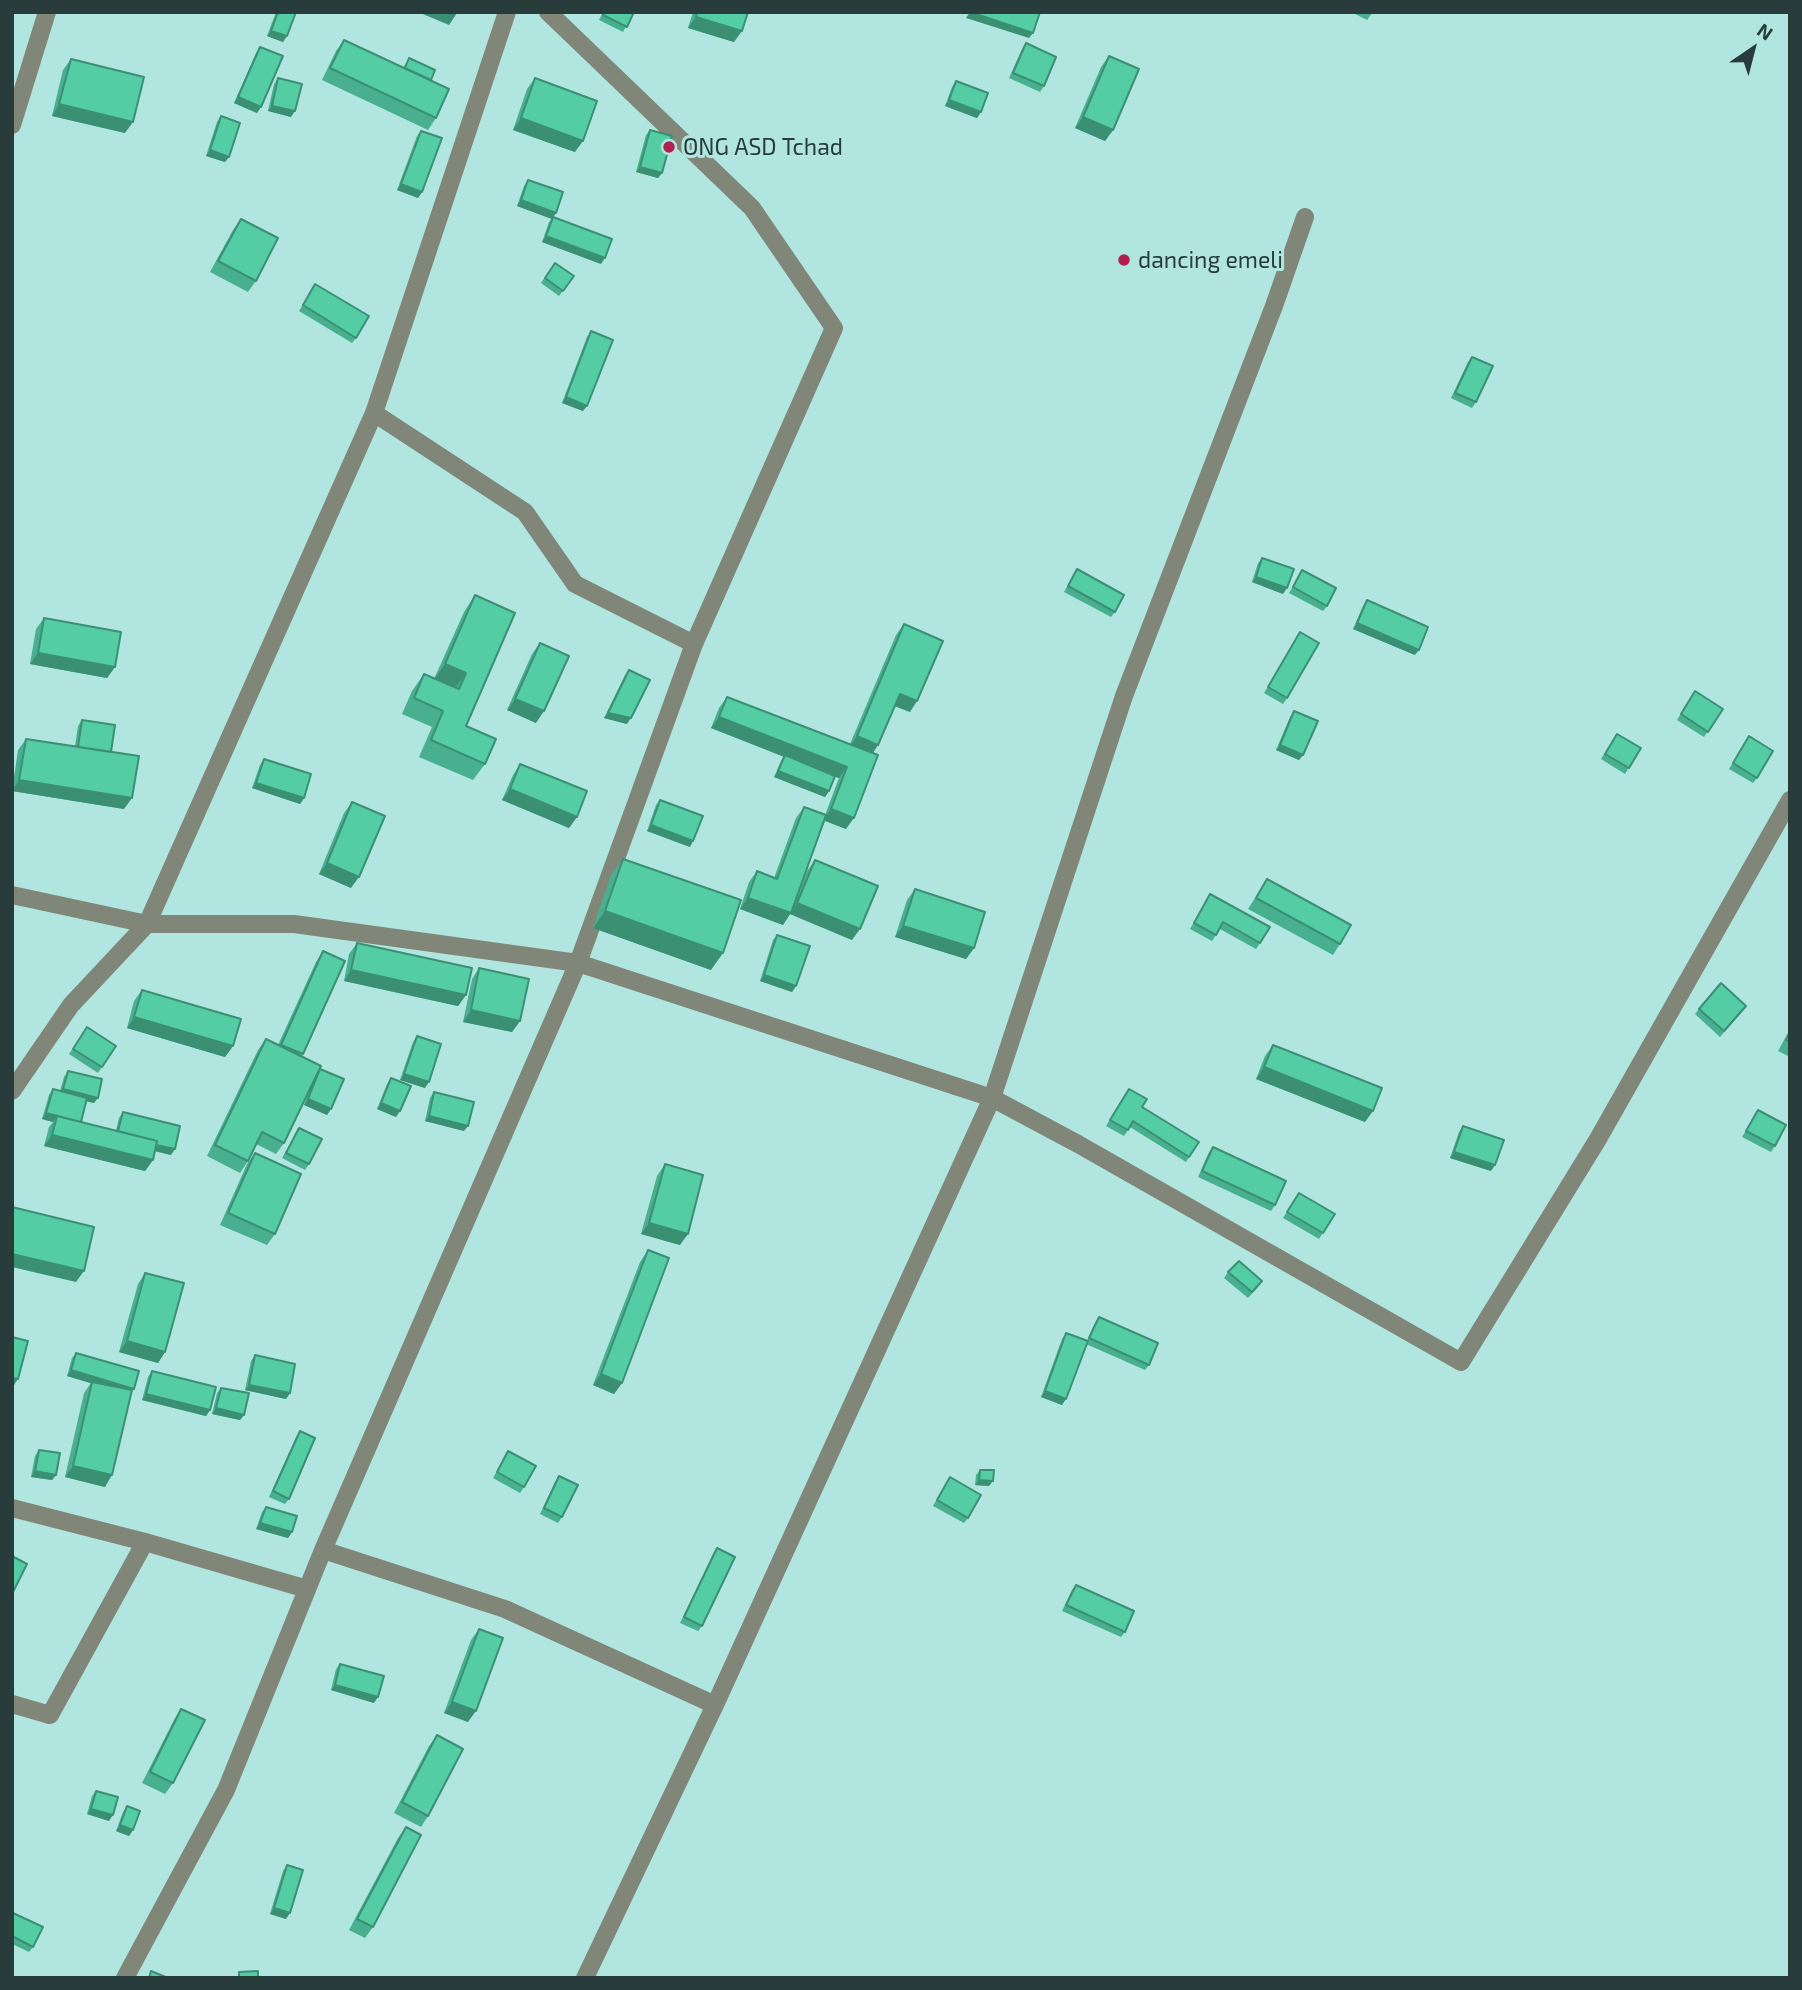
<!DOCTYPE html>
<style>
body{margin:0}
#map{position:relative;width:1802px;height:1990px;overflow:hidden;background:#b1e6e0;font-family:"Exo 2",sans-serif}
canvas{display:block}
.frame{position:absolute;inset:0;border:14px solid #283d3b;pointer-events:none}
.north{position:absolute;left:1718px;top:14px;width:70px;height:70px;-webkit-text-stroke:5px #b1e6e0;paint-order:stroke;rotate:35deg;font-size:19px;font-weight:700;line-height:28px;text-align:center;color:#283d3b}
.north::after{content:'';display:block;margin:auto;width:24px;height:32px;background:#283d3b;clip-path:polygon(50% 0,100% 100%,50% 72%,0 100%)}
</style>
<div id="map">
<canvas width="1802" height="1990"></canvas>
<div class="frame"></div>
<div class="north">N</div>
</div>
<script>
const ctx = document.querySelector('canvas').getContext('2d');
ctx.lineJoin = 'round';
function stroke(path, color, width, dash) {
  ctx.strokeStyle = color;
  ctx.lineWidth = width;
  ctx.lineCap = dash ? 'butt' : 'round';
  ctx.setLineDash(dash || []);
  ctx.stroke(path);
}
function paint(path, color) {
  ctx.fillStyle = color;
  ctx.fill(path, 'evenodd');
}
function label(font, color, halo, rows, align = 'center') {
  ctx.font = font + ' "Exo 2",sans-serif';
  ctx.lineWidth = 6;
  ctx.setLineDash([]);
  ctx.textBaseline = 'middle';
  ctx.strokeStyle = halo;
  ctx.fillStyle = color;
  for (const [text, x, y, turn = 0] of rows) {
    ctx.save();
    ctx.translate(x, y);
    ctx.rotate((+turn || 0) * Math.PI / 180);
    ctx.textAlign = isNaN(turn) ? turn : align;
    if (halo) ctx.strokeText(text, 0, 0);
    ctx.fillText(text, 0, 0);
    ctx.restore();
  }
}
stroke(new Path2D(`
 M12,125L47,12
 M374,413L525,512L575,584L694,644
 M12,895L147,924H294L578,963L992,1098L1078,1144L1461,1362L1598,1139L1790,800
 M12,1091L71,1005L147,924L374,413L507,12
 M12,1508L145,1542L307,1589
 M323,1550L505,1609L715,1705
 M12,1704L50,1715L145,1542
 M125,1978L226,1790L323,1550L578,963L694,644L834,328L752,208L548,12
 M585,1978L715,1705L992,1098L1124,696L1274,306L1305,217`), '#808778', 18);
paint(new Path2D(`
 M276,12H296L283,42L267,36Z
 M603,12H634L623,32L599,20Z
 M693,12H748L734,42L688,28Z
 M1351,12H1373L1367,20Z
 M344,40L403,68L409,58L431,80L436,118L428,130L322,80L336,51Z
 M1026,43L1044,86L1040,92L1009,78L1022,49Z
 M260,47L261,107L257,113L234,103L256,53Z
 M1109,56L1113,130L1105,141L1075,128L1101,67Z
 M71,59L125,133L52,116L63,70Z
 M278,78L291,117L268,111L274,84Z
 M535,78L575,152L513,130L527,89Z
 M956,81L981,112L977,118L945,106L952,87Z
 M221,116L229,157L225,162L206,156L217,122Z
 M650,130L662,173L658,178L636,172L646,135Z
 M421,131L422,192L418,198L397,190L417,136Z
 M528,180L556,213L553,217L601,264L542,242L549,222L552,219L517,206L524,186Z
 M241,219L256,281L248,292L210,272L233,230Z
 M555,263L574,276L559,296L541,283Z
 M315,284L356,338L352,343L299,311Z
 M591,331L583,411L562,403L587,337Z
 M1472,357L1476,402L1472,408L1451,398L1468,362Z
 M1262,558L1283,594L1252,582L1258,563Z
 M1077,569L1115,612L1111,617L1064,592Z
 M1302,570L1327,606L1323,611L1289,593Z
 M475,595L466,726L485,764L473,780L419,757L432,727L402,714L412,691L424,674L434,679L464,612Z
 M1367,600L1415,655L1353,629L1363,606Z
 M44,618L115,667L107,678L30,664L36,629Z
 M904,624L910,712L895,706L872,753L846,829L825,821L801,886L807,871L815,860L852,940L790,914L783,925L740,909L749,882L757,871L774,878L796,818L804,807L825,815L839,778L835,777L829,791L825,797L774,777L781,761L784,757L711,728L719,708L727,697L850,744L896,635Z
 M1300,632L1287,698L1283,704L1264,693Z
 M540,643L536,723L507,710L532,654Z
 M629,670L627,724L604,718L625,675Z
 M1695,691L1723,709L1704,737L1677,720Z
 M1294,711L1303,755L1299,760L1276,750L1290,717Z
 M82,720L111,752L124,809L12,791L18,750L26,739L75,746L78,726Z
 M1617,734L1641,748L1625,774L1601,759Z
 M1749,736L1757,778L1753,783L1729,769Z
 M264,759L304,798L300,804L252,788L260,765Z
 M520,764L577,817L569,828L502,800L513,775Z
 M660,800L690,847L647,831L656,805Z
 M352,802L351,888L319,874L344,813Z
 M623,859L711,970L593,928L611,875Z
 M1267,879L1340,944L1333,955L1248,909Z
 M915,889L974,948L966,959L895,937L907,900Z
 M1210,894L1260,943L1256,949L1220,929L1212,941L1190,929Z
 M777,935L796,986L792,992L760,981L773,940Z
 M357,943L466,995L458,1006L344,981L349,954Z
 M323,951L303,1054L302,1057L317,1073L331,1109L327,1115L304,1105L312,1083L284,1143L276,1154L256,1144L248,1161L240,1173L207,1156L258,1050L266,1039L278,1045L316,962Z
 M479,968L520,1021L512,1032L463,1022L472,979Z
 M142,990L233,1046L225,1057L127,1028L134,1001Z
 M1699,1009L1742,1012L1720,1037L1695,1014Z
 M87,1027L116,1046L98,1073L69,1054Z
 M1790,1029V1057L1778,1051Z
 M417,1036L425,1088L400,1080L413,1042Z
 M1273,1045L1365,1122L1256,1079L1265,1056Z
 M68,1071L94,1103L86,1101L81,1122L116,1130L119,1118L123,1112L171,1155L155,1151L153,1160L145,1171L44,1146L49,1127L53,1122L42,1119L49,1095L53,1089L60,1091L64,1077Z
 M391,1078L396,1117L377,1109L387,1084Z
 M434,1092L464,1131L425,1121L430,1098Z
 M1125,1094L1142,1107L1199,1142L1186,1162L1130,1127L1124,1136L1106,1126Z
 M1758,1110L1775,1146L1771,1152L1742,1137Z
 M1463,1126L1491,1171L1450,1158L1459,1132Z
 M299,1128L309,1164L305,1170L282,1158Z
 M1213,1147L1275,1205L1271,1211L1198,1177L1209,1152Z
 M255,1153L275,1234L267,1245L220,1225L247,1164Z
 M665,1164L680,1245L641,1234L657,1176Z
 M1299,1193L1335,1214L1319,1239L1283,1218Z
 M648,1250L622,1383L614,1394L593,1385L640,1262Z
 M1228,1272L1258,1287L1248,1298L1224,1278Z
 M145,1273L165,1352L158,1363L119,1352L138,1284Z
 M1099,1317L1149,1365L1145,1370L1086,1344L1062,1405L1041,1397L1062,1339L1066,1333L1087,1341L1095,1323Z
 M76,1353L131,1394L105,1487L65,1477L84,1393L91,1383L67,1376L72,1358Z
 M255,1355L290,1393L286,1399L245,1390L251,1361Z
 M152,1371L210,1410L206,1416L142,1400L148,1377Z
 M221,1388L244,1415L240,1420L212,1414L217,1393Z
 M300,1431L289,1499L285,1504L269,1497L296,1437Z
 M39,1450L56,1475L52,1480L31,1477L35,1456Z
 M508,1451L524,1487L520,1493L493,1478Z
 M980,1470L989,1486L975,1485L976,1475Z
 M559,1476L562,1517L558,1523L540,1514L555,1482Z
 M950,1477L968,1518L964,1523L933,1506Z
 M266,1507L292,1532L288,1538L256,1529L262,1512Z
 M717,1548L702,1626L698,1631L680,1623L713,1554Z
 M1076,1585L1125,1632L1121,1637L1062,1611L1072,1590Z
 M479,1629L468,1722L444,1713L471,1640Z
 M340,1664L374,1703L331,1690L336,1669Z
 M181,1709L173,1783L165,1794L142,1783L174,1720Z
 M437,1735L428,1816L421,1827L394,1813L429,1746Z
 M96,1791L109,1821L87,1814L92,1796Z
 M127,1806L133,1830L129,1836L116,1831L123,1812Z
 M406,1827L373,1927L365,1938L349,1930L398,1838Z
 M287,1865L286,1919L270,1914L283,1871Z
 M12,1914L33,1947L29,1952L12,1944Z`), '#48b08e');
paint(new Path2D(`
 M418,12H454L457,13L449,25Z
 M970,12L1033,33L1029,38L966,18Z
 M696,17L742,31L734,42L688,28Z
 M271,31L287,36L283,42L267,36Z
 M238,97L261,107L257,113L234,103Z
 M949,100L981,112L977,118L945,106Z
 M59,104L133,122L125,133L52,116Z
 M272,106L295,111L291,117L268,111Z
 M1083,117L1113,130L1105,141L1075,128Z
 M521,118L583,141L575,152L513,130Z
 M210,150L229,157L225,162L206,156Z
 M640,167L662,173L658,178L636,172Z
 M401,184L422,192L418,198L397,190Z
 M521,200L556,213L552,219L517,206Z
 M546,236L605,258L601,264L542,242Z
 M566,397L587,406L583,411L562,403Z
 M1256,577L1287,588L1283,594L1252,582Z
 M1357,623L1419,650L1415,655L1353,629Z
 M38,653L115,667L107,678L30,664Z
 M445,664L466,673L454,690L433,681Z
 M900,694L917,701L910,712L892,705Z
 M515,699L544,711L536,723L507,710Z
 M608,713L631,718L627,724L604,718Z
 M719,717L847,767L839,778L711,728Z
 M857,736L878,745L871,756L849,747Z
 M1280,745L1303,755L1299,760L1276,750Z
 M778,771L829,791L825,797L774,777Z
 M19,780L132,798L124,809L12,791Z
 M256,783L304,798L300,804L252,788Z
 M510,789L577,817L569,828L502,800Z
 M831,809L854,818L846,829L823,820Z
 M651,825L693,841L690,847L647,831Z
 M327,863L359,877L351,888L319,874Z
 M748,898L789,913L797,903L860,929L852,940L790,914L783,925L740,909Z
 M605,911L723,953L711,970L593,928Z
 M903,926L974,948L966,959L895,937Z
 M351,970L466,995L458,1006L344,981Z
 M764,975L796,986L792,992L760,981Z
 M471,1010L520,1021L512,1032L463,1022Z
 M134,1017L233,1046L225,1057L127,1028Z
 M1264,1067L1373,1111L1365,1122L1256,1079Z
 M404,1074L429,1082L425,1088L400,1080Z
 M63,1089L98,1098L94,1103L59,1095Z
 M308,1099L331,1109L327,1115L304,1105Z
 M381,1103L400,1111L396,1117L377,1109Z
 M46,1113L57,1116L53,1122L42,1119Z
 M429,1116L468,1126L464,1131L425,1121Z
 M52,1135L153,1160L145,1171L44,1146Z
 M117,1135L175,1149L171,1155L113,1141Z
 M1454,1152L1495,1165L1491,1171L1450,1158Z
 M649,1223L688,1234L680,1245L641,1234Z
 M12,1254L84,1271L76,1282L12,1267Z
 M127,1341L165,1352L158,1363L119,1352Z
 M71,1370L134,1389L130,1395L67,1376Z
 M601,1374L622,1383L614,1394L593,1385Z
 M12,1378L18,1379L12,1388Z
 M249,1385L290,1393L286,1399L245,1390Z
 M1045,1391L1066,1399L1062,1405L1041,1397Z
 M146,1394L210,1410L206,1416L142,1400Z
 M216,1408L244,1415L240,1420L212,1414Z
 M73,1466L112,1475L105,1487L65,1477Z
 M35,1471L56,1475L52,1480L31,1477Z
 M979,1480L993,1481L989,1486L975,1485Z
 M260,1523L292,1532L288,1538L256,1529Z
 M335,1685L378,1697L374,1703L331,1690Z
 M452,1702L476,1711L468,1722L444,1713Z
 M91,1809L113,1815L109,1821L87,1814Z
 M120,1825L133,1830L129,1836L116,1831Z
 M274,1908L290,1913L286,1919L270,1914Z`), '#3b9074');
const building = new Path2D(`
 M278,12H296L287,36L271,31Z
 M604,12H634L627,27L603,15Z
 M697,12H748L742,31L696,17Z
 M970,12H1040L1033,33Z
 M344,40L449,89L436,118L330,68Z
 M1026,43L1056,57L1044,86L1013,73Z
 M260,47L283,56L261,107L238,97Z
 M1109,56L1139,69L1113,130L1083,117Z
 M409,58L435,70L431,80L405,68Z
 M71,59L144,77L133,122L59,104Z
 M278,78L302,84L295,111L272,106Z
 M535,78L597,101L583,141L521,118Z
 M956,81L988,93L981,112L949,100Z
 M221,116L240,123L229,157L210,150Z
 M650,130L672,136L662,173L640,167Z
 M421,131L442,138L422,192L401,184Z
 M528,180L563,192L556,213L521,200Z
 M553,217L612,239L605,258L546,236Z
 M241,219L278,238L256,281L218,261Z
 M555,263L574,276L563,291L545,278Z
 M315,284L369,316L356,338L303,305Z
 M591,331L613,340L587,406L566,397Z
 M1472,357L1493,366L1476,402L1455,393Z
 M1262,558L1294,569L1287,588L1256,577Z
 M1077,569L1124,595L1115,612L1068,586Z
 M1302,570L1336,588L1327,606L1293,587Z
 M475,595L515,613L466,726L496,739L485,764L431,740L443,711L414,698L424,674L459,689L466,673L445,664Z
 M1367,600L1428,627L1419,650L1357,623Z
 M44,618L121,632L115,667L38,653Z
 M904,624L943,641L917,701L900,694L878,745L857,736Z
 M1300,632L1319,643L1287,698L1268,687Z
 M540,643L569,656L544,711L515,699Z
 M629,670L650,680L631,718L608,713Z
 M1695,691L1723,709L1708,732L1681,714Z
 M727,697L878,755L854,818L831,809L847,767L719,717Z
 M1294,711L1318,721L1303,755L1280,745Z
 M82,720L115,725L111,752L78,747Z
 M1617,734L1641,748L1629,768L1605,754Z
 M1749,736L1773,751L1757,778L1733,763Z
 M26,739L139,756L132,798L19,780Z
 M785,755L835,776L829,791L778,771Z
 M264,759L311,774L304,798L256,783Z
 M520,764L587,791L577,817L510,789Z
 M660,800L703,816L693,841L651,825Z
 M352,802L385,816L359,877L327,863Z
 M804,807L826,815L791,913L748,898L757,871L777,879Z
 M623,859L741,900L723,953L605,911Z
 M815,860L878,886L860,929L797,903Z
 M1267,879L1351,925L1340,944L1256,898Z
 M915,889L985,912L974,948L903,926Z
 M1210,894L1270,927L1260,943L1223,922L1216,935L1194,923Z
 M777,935L810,946L796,986L764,975Z
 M357,943L472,968L466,995L351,970Z
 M323,951L345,961L303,1054L281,1045Z
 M479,968L529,979L520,1021L471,1010Z
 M1721,983L1746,1006L1724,1031L1699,1009Z
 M142,990L241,1019L233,1046L134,1017Z
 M87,1027L116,1046L102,1067L73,1049Z
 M1790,1032V1042L1786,1040Z
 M417,1036L441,1044L429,1082L404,1074Z
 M266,1039L321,1066L284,1143L262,1132L248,1161L215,1145Z
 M1273,1045L1382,1088L1373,1111L1264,1067Z
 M320,1069L344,1079L331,1109L308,1099Z
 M68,1071L102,1079L98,1098L63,1089Z
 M391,1078L411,1086L400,1111L381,1103Z
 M53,1089L87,1098L81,1122L46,1113Z
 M1129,1089L1147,1099L1142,1107L1199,1142L1189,1157L1133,1121L1128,1130L1110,1120Z
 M434,1092L474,1102L468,1126L429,1116Z
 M1758,1110L1786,1125L1775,1146L1746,1131Z
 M123,1112L180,1126L175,1149L156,1145L157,1141L118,1131Z
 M57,1116L157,1141L153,1160L52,1135Z
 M1463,1126L1504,1140L1495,1165L1454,1152Z
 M299,1128L322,1139L309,1164L286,1153Z
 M1213,1147L1286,1181L1275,1205L1202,1171Z
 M255,1153L301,1174L275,1234L228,1213Z
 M665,1164L703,1175L688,1234L649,1223Z
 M1299,1193L1335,1214L1323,1233L1287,1212Z
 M12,1207L94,1227L84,1271L12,1254Z
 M648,1250L669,1258L622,1383L601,1374Z
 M1239,1261L1262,1281L1252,1292L1228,1272Z
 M145,1273L184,1283L165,1352L127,1341Z
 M1099,1317L1158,1343L1149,1365L1089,1338Z
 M1066,1333L1088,1341L1066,1399L1045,1391Z
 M12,1337L28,1341L18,1379L12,1378Z
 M76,1353L139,1371L134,1389L71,1370Z
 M255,1355L295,1364L290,1393L249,1385Z
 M152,1371L216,1387L210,1410L146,1394Z
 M92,1382L132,1390L112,1475L73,1466Z
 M221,1388L249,1393L244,1415L216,1408Z
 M300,1431L315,1438L289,1499L273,1491Z
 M39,1450L60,1453L56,1475L35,1471Z
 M508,1451L536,1466L524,1487L497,1472Z
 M980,1470H994L993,1481L979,1480Z
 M559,1476L578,1485L562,1517L544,1508Z
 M950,1477L981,1495L968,1518L937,1500Z
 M266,1507L297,1516L292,1532L260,1523Z
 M717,1548L735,1557L702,1626L684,1617Z
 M12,1556L27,1564L12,1594Z
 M1076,1585L1134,1611L1125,1632L1066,1605Z
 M479,1629L503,1638L476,1711L452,1702Z
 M340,1664L384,1676L378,1697L335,1685Z
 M181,1709L205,1720L173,1783L150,1772Z
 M437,1735L463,1749L428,1816L402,1802Z
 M96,1791L118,1797L113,1815L91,1809Z
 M127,1806L140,1811L133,1830L120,1825Z
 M406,1827L421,1835L373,1927L357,1919Z
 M287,1865L303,1870L290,1913L274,1908Z
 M13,1913L43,1927L33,1947L12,1936Z
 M151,1971L168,1978H149Z
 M258,1971V1978H239V1972Z`);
paint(building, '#54cda5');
stroke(building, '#3b9074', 2);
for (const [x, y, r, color] of [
 [669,147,7,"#b01f4e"],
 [1124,260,7,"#b01f4e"]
]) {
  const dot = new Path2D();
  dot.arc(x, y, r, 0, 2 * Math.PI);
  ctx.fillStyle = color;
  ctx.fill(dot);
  stroke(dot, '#b1e6e0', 2.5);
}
label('23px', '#283d3b', '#b1e6e0', [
 ["ONG ASD Tchad",683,147],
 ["dancing emeli",1138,260]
], 'left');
</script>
